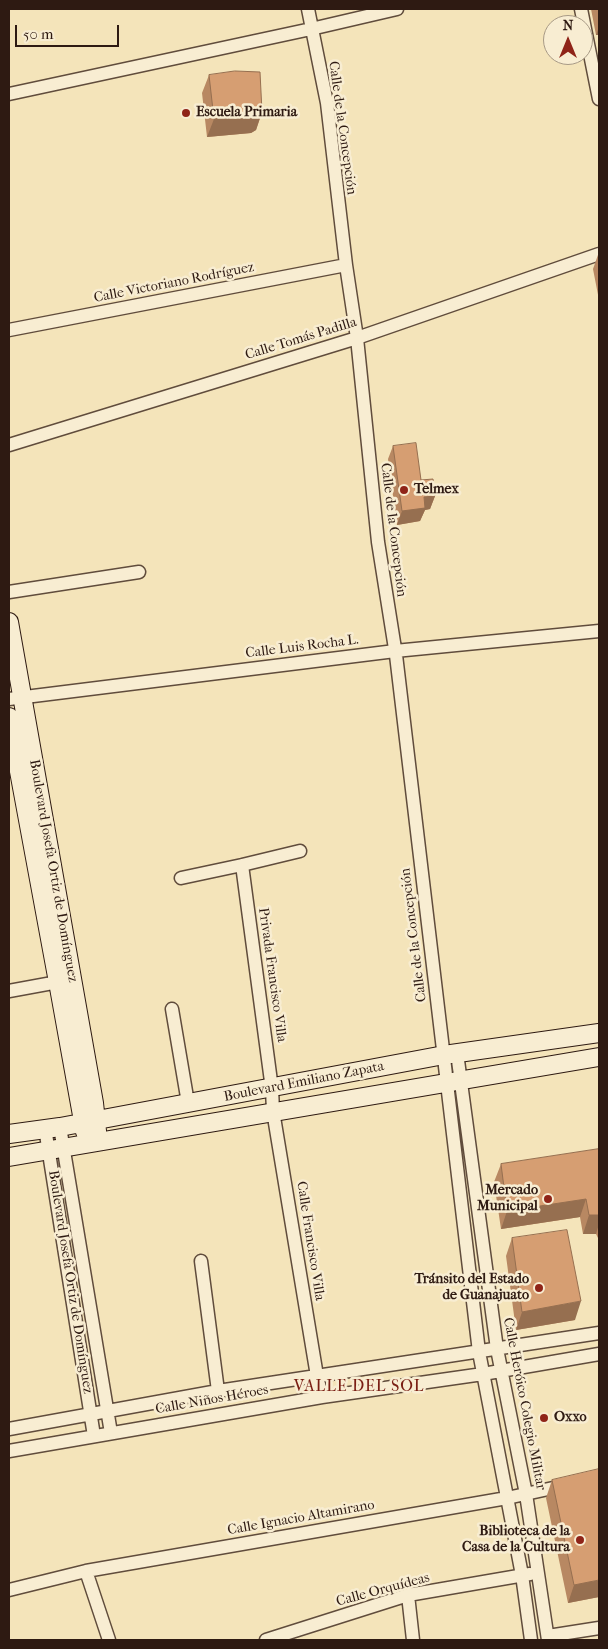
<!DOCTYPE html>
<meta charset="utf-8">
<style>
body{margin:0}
#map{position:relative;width:608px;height:1649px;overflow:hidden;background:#f4e4ba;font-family:"IM FELL French Canon",serif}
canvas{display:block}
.frame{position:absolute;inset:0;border:10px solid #2e1a12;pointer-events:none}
.north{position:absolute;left:543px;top:15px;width:50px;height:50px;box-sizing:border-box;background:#f8edd2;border:1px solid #a79985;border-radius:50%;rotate:0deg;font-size:14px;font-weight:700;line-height:20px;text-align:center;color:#2e1a12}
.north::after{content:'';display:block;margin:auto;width:18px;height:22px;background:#8f2418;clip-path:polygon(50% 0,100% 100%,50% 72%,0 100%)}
.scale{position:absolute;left:15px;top:25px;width:104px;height:22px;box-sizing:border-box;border:2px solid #2e1a12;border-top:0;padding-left:6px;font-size:15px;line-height:18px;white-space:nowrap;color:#2e1a12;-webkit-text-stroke:4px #f8edd2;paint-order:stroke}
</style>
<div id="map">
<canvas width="608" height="1649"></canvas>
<div class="frame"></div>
<div class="north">N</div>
<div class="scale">50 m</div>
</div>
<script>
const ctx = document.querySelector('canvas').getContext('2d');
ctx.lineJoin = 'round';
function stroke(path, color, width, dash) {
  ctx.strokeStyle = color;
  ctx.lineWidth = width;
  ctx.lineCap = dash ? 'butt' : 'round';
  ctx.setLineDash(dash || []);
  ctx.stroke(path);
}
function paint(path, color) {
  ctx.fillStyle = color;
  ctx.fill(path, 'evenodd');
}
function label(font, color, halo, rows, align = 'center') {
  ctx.font = font + ' "IM FELL French Canon",serif';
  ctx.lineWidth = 5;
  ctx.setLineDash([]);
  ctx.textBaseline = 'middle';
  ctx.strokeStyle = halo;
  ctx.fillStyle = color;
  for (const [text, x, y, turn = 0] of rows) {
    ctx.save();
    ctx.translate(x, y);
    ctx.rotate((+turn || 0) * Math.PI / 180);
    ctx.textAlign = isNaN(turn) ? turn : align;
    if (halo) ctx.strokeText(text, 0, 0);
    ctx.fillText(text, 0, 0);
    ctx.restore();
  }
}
const street = new Path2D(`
 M308,9L327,103L346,265L357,338L378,542L396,655L479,1352L522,1575L531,1640
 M581,9L599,99
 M9,94L311,29L397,9
 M9,330L346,265
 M9,445L357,338L599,254
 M9,592L139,572
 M9,699L395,651L599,631
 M242,865L272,1089L273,1111L317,1376L322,1397
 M181,878L242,865L300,851
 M9,991L58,982
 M172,1009L188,1103
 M457,1053L497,1349L526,1494L548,1640
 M60,1127L111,1433
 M45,1128L94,1436
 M201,1261L218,1391
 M9,1429L218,1391L599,1333
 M9,1451L322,1397L483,1374L599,1354
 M86,1571L109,1640
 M9,1590L86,1571L507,1498L599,1478
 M408,1595L413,1640
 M548,1636L599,1628
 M266,1640L408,1595L530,1574`);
const secondary = new Path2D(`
 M9,622L94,1103L97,1131
 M9,717L58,982L85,1132
 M9,1134L60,1127L444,1055L599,1033
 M9,1157L599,1057`);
stroke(street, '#604c3c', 15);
stroke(secondary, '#2e1a12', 20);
stroke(street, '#f8edd2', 12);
stroke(secondary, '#f8edd2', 18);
paint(new Path2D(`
 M591,9H599V35H596Z
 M209,75L262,112L256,130L251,133L207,137L202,93Z
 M599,252V300L593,269Z
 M393,446L435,496L430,509L425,510L420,521L397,525L388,459Z
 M599,1149V1240L596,1234H583L580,1217L501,1229L494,1182L501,1164Z
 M512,1238L575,1320L516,1330L506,1256Z
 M552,1480L599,1597L568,1603L546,1498Z`), '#b88862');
paint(new Path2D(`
 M599,27V35H596Z
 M262,112L256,130L251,133L207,137L214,119Z
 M435,496L430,509L425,510L420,521L397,525L402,511L424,497Z
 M586,1199L580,1217L501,1229L507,1211Z
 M589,1215H599V1224L596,1234H583Z
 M581,1301L575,1320L516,1330L522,1312Z
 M599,1580V1597L568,1603L574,1585Z`), '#966f50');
const building = new Path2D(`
 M235,71L260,72L262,112L257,114L214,119L209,75Z
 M416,443L421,480L433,479L435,496L424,497L425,508L402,511L393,446Z
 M599,1149V1215H589L586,1199L507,1211L501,1164Z
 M567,1230L581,1301L522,1312L512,1238Z
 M599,1469V1580L574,1585L552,1480Z`);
paint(building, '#d69e72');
stroke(building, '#966f50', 1);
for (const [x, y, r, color] of [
 [186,113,5,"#8f2418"],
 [404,490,5,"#8f2418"],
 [548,1199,5,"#8f2418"],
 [539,1288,5,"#8f2418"],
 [544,1418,5,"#8f2418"],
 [580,1540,5,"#8f2418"]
]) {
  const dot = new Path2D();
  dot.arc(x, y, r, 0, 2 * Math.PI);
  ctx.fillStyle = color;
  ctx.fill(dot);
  stroke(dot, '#f8edd2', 2);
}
label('bold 14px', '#2e1a12', '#f8edd2', [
 ["Escuela Primaria",196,113],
 ["Telmex",414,490],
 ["Mercado",538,1191,"right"],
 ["Municipal",538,1207,"right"],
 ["Tránsito del Estado",529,1280,"right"],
 ["de Guanajuato",529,1296,"right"],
 ["Oxxo",554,1418],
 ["Biblioteca de la",570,1532,"right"],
 ["Casa de la Cultura",570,1548,"right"]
], 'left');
label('14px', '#2e1a12', '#f8edd2', [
 ["Calle de la Concepción",342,128,82],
 ["Calle Victoriano Rodríguez",174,283,-11],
 ["Calle Tomás Padilla",301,339,-17],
 ["Calle de la Concepción",393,530,83],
 ["Calle Luis Rocha L.",302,647,-7],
 ["Boulevard Josefa Ortiz de Domínguez",53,871,80],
 ["Calle de la Concepción",414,935,-97],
 ["Privada Francisco Villa",272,975,82],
 ["Boulevard Emiliano Zapata",304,1082,-11],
 ["Calle Francisco Villa",310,1241,81],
 ["Boulevard Josefa Ortiz de Domínguez",70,1282,81],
 ["Calle Niños Héroes",212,1400,-10],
 ["Calle Heróico Colegio Militar",524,1404,79],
 ["Calle Ignacio Altamirano",301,1518,-10],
 ["Calle Orquídeas",383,1590,-15]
]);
ctx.letterSpacing = '1px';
label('16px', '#7a1f14', '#f8edd2', [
 ["VALLE DEL SOL",359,1387]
]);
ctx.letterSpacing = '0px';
</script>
